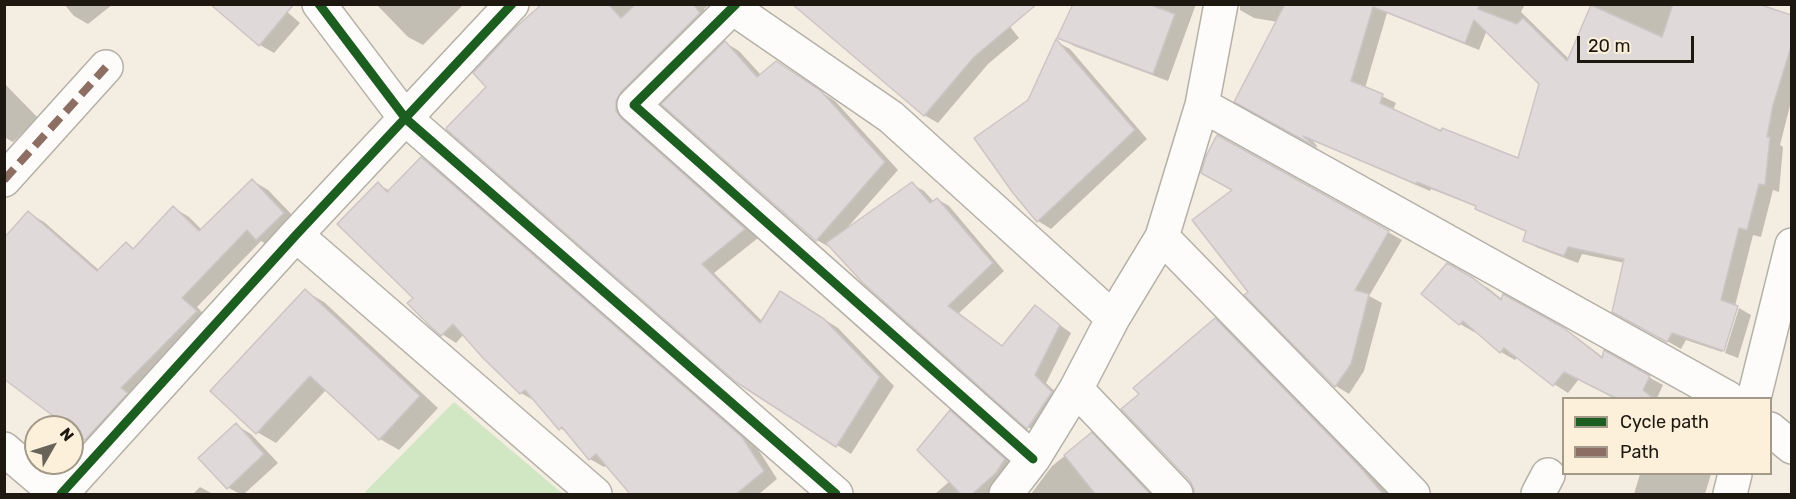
<!DOCTYPE html>
<style>
body{margin:0}
#map{position:relative;width:1796px;height:499px;overflow:hidden;background:#f4eee2;font-family:Rubik,sans-serif}
canvas{display:block}
.frame{position:absolute;inset:0;border:6px solid #1d1911;pointer-events:none}
.legend{position:absolute;left:1562px;top:397px;width:210px;height:78px;box-sizing:border-box;background:#fcf0da;border:2px solid #a39a8a;margin:0;padding:8px 10px;list-style:none;font-size:18px;color:#1d1911}
.legend li{display:flex;align-items:center;gap:12px;height:30px}
.legend b{width:30px;border:2px solid #a39a8a}
.north{position:absolute;left:24px;top:415px;width:60px;height:60px;box-sizing:border-box;background:#fcf0da;border:2px solid #a39a8a;border-radius:50%;rotate:51deg;font-size:16px;font-weight:700;line-height:24px;text-align:center;color:#1d1911}
.north::after{content:'';display:block;margin:auto;width:21px;height:27px;background:#68645a;clip-path:polygon(50% 0,100% 100%,50% 72%,0 100%)}
.scale{position:absolute;left:1577px;top:36px;width:117px;height:27px;box-sizing:border-box;border:3px solid #1d1911;border-top:0;padding-left:8px;font-size:18px;line-height:21px;white-space:nowrap;color:#1d1911;-webkit-text-stroke:4px #fcf0da;paint-order:stroke}
</style>
<div id="map">
<canvas width="1796" height="499"></canvas>
<div class="frame"></div>
<ul class="legend">
<li><b style="height:8px;background:#1b5e20"></b>Cycle path</li>
<li><b style="height:8px;background:#8d6e63"></b>Path</li>
</ul>
<div class="north">N</div>
<div class="scale">20 m</div>
</div>
<script>
const ctx = document.querySelector('canvas').getContext('2d');
ctx.lineJoin = 'round';
function paint(path, color) {
  ctx.fillStyle = color;
  ctx.fill(path, 'evenodd');
}
function stroke(path, color, width, dash) {
  ctx.strokeStyle = color;
  ctx.lineWidth = width;
  ctx.lineCap = dash ? 'butt' : 'round';
  ctx.setLineDash(dash || []);
  ctx.stroke(path);
}
paint(new Path2D(`
 M454,402L563,494H365L366,491Z`), '#d1e6c2');
paint(new Path2D(`
 M64,4H113L88,24L74,16Z
 M278,4L300,23L274,53L260,45Z
 M376,4H464L423,45L408,37Z
 M542,4H710L704,9L715,20L630,119L636,129L758,238L714,273L763,322L795,301L838,328L894,386L851,454L737,381L488,87Z
 M1074,4H1196L1168,81L1074,46L1059,37Z
 M1240,4H1525L1521,12L1570,60L1593,4H1753L1792,17V98L1780,145L1783,147L1779,192L1773,190L1761,237L1753,235L1735,306L1738,308H1736L1722,352L1686,340L1681,349L1614,311L1625,263L1582,254L1578,263L1538,248L1524,240L1527,232L1490,216L1477,209V207L1431,189L1430,191L1312,140L1318,147L1236,101L1278,22L1254,18L1240,10ZM1387,13L1479,50L1487,30L1540,83L1519,160L1442,133L1393,110L1396,103L1365,88Z
 M993,5L1019,38L988,64L938,123L924,115Z
 M1057,42L1070,49L1147,139L1051,229L1038,221L1030,101Z
 M726,43L739,51L761,75L790,71L835,101L898,170L848,227L912,184L924,191L934,202L937,199L949,206L1004,271L959,313L1003,346L1035,307L1071,333L1046,383L1064,400L1040,434L1028,427L832,247L831,248L817,240L664,104Z
 M4,83L38,118L13,142L4,137Z
 M1218,137L1402,240L1369,296L1382,303L1364,371L1349,394L1336,386L1247,295L1250,292L1234,190Z
 M421,159L435,167L756,446L777,479L759,494H633L607,465L604,467L590,459L570,434L560,428L535,401L521,393L464,334L456,343L442,334L415,298L378,184L390,191Z
 M253,181L268,190L299,222L273,248L261,241L197,307L211,321L102,447L86,438L71,427L29,213L44,222L100,271L126,244L135,249L174,208L189,217L202,230Z
 M1447,265L1488,288L1503,300L1504,296L1579,339L1604,358L1605,353L1663,385L1657,398H1618L1579,379L1568,393L1554,384L1518,357L1515,360L1501,352L1476,330L1474,332L1460,324L1423,293Z
 M305,291L324,302L438,408L399,450L380,439L327,389L276,443L257,432Z
 M1739,308L1751,315L1738,358L1725,353Z
 M1215,320L1230,328L1392,494H1196V489L1141,394Z
 M950,412L964,420L1018,468L1000,494H935L950,481Z
 M236,425L251,434L278,463L244,494H240L227,487Z
 M1092,434L1106,443L1156,494H1031L1052,466Z
 M1640,474H1711L1705,494H1634Z
 M200,487L213,494H193Z`), '#0003');
const building = new Path2D(`
 M210,4H294L259,46Z
 M542,4H608L621,18L636,4H693L700,13L621,92L616,101V111L622,119L745,229L702,264L760,323L780,291L824,319L880,377L836,447L736,382L447,130L446,128L486,87L473,73L516,27Z
 M792,4H1037L974,57L924,116Z
 M1073,4H1148L1175,14L1153,74L1057,38Z
 M1285,4H1480L1478,9L1517,24L1523,18L1567,61L1591,5L1662,37L1673,4H1758L1791,15V47L1773,105L1767,137H1770L1765,185L1759,184L1747,230L1739,228L1721,300L1738,306L1724,351L1672,333L1667,342L1612,312L1624,259L1568,247L1564,256L1523,241L1526,231L1475,209L1476,206L1417,182L1416,184L1303,136L1316,147L1234,102ZM1373,7L1465,43L1474,20L1539,84L1518,158L1442,128L1441,131L1380,103L1383,94L1351,81Z
 M1056,39L1135,130L1037,222L1013,193L974,138L1028,100Z
 M725,41L757,77L776,61L821,91L885,162L816,241L661,104Z
 M1217,135L1389,231L1355,290L1369,294L1351,364L1335,387L1244,295L1248,292L1192,220L1232,190L1201,173L1206,156Z
 M421,157L742,437L764,471L735,495H631L596,454L589,460L562,427L559,430L525,390L520,394L483,358L453,324L441,336L430,326L407,303L413,298L337,224L378,182L387,192Z
 M252,179L284,213L256,240L247,230L182,298L197,311L121,388L128,393L85,440L72,430V427H68L4,379V238L28,211L97,271L126,242L133,249L173,206L199,231Z
 M912,182L930,203L937,198L993,263L948,306L1002,346L1035,305L1060,325L1035,375L1052,392L1027,429L863,283L826,243Z
 M1447,263L1473,278L1501,300L1503,294L1564,328L1602,358L1604,350L1650,376L1643,390L1654,399H1617L1564,372L1553,386L1504,348L1500,353L1463,321L1459,325L1421,294Z
 M305,289L420,396L379,440L310,376L256,434L210,391Z
 M1215,318L1360,467L1384,495H1194V489L1190,481L1121,409L1139,394L1133,388Z
 M950,410L1005,459L996,473L971,495H962L917,450Z
 M236,423L264,454L227,489L198,458Z
 M1092,432L1151,495H1096L1064,455Z`);
paint(building, '#dfdad9');
stroke(building, '#cbc6c5', 1.5);
const street = new Path2D(`
 M319,4L406,119L836,494
 M727,4L891,117L1113,318
 M736,4L634,105L1033,459
 M1202,105L1728,398
 M4,180L106,67
 M296,235L595,494
 M1162,237L1413,494
 M1076,389L1176,494
 M1754,398L1792,245
 M1770,429L1792,447
 M4,449L57,494
 M61,494L296,235L512,4
 M1006,494L1033,459L1076,389L1113,318L1162,237L1202,105L1221,4
 M1538,494L1548,475
 M1730,494L1735,474`);
stroke(street, '#b5b0a7', 36);
stroke(street, '#fdfcfb', 33);
stroke(new Path2D(`
 M4,180L106,67`), '#8d6e63', 8, [15, 8]);
stroke(new Path2D(`
 M319,4L406,119L836,494
 M736,4L634,105L1033,459
 M61,494L296,235L512,4`), '#1b5e20', 9);
</script>
